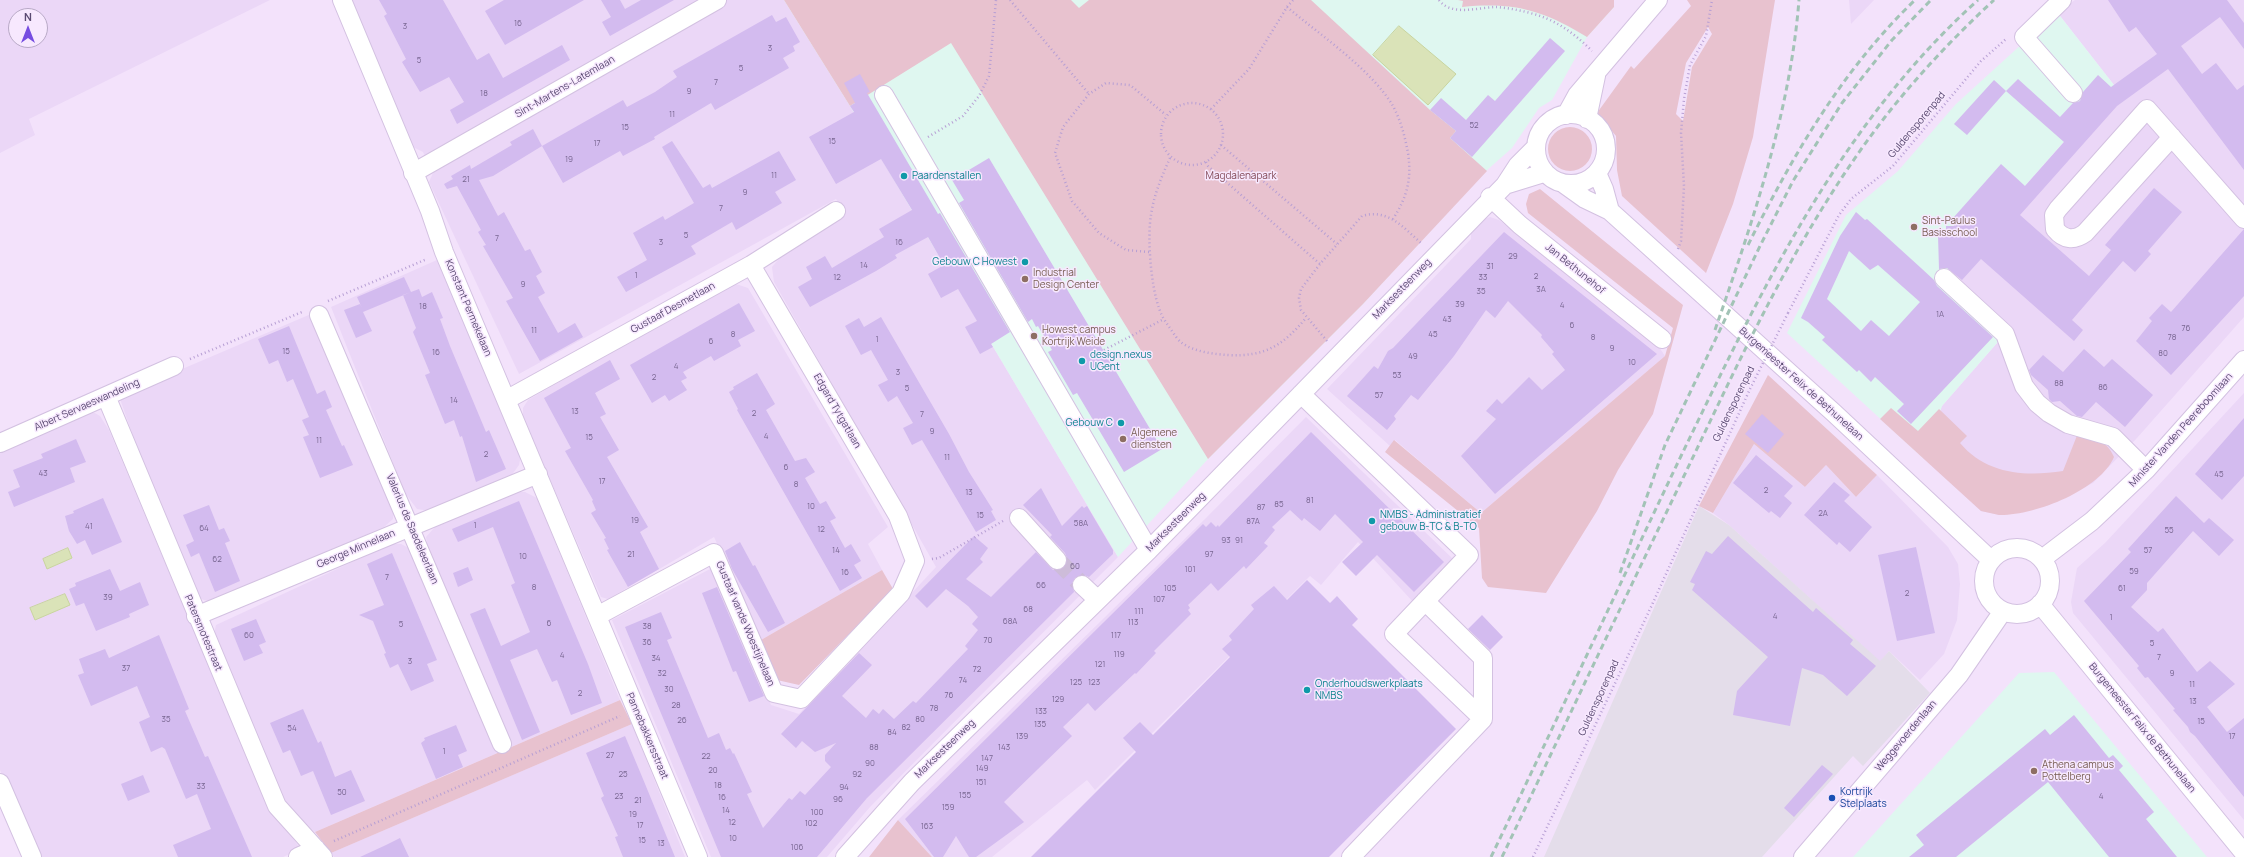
<!DOCTYPE html>
<style>
body{margin:0}
#map{position:relative;width:2244px;height:857px;overflow:hidden;background:#f3e2fb;font-family:Manrope,sans-serif}
canvas{display:block}
.north{position:absolute;left:8px;top:8px;width:40px;height:40px;box-sizing:border-box;background:#f7e8fe;border:1px solid #b8a9c6;border-radius:50%;rotate:0deg;font-size:11px;font-weight:700;line-height:16px;text-align:center;color:#5a4a72}
.north::after{content:'';display:block;margin:auto;width:14px;height:18px;background:#764ce1;clip-path:polygon(50% 0,100% 100%,50% 72%,0 100%)}
</style>
<div id="map">
<canvas width="2244" height="857"></canvas>
<div class="north">N</div>
</div>
<script>
const ctx = document.querySelector('canvas').getContext('2d');
ctx.lineJoin = 'round';
function paint(path, color) {
  ctx.fillStyle = color;
  ctx.fill(path, 'evenodd');
}
function stroke(path, color, width, dash) {
  ctx.strokeStyle = color;
  ctx.lineWidth = width;
  ctx.lineCap = dash ? 'butt' : 'round';
  ctx.setLineDash(dash || []);
  ctx.stroke(path);
}
function label(font, color, halo, rows, align = 'center') {
  ctx.font = font + ' Manrope,sans-serif';
  ctx.lineWidth = 3;
  ctx.setLineDash([]);
  ctx.textBaseline = 'middle';
  ctx.strokeStyle = halo;
  ctx.fillStyle = color;
  for (const [text, x, y, turn = 0] of rows) {
    ctx.save();
    ctx.translate(x, y);
    ctx.rotate((+turn || 0) * Math.PI / 180);
    ctx.textAlign = isNaN(turn) ? turn : align;
    if (halo) ctx.strokeText(text, 0, 0);
    ctx.fillText(text, 0, 0);
    ctx.restore();
  }
}
paint(new Path2D(`
 M0,0H270L29,119L35,135L0,153ZM16,16H40V40H16Z
 M349,0H784L850,106L1118,557L870,807L827,857H711L612,620L712,568L771,705L799,714L936,567L774,282L772,267L782,255L845,214L836,199L519,374L429,182L433,173L423,152L411,146Z
 M1849,0H1874L1851,24Z
 M2075,0H2244V317L2137,438L2093,483L2049,505L2000,515L1981,511L1923,458L1942,406L2011,327L1949,272L2114,85L2057,12Z
 M1490,217L1499,220L1659,347L1665,356L1481,513L1395,440L1390,446L1327,389L1471,239V230L1482,220Z
 M437,260L521,455L519,465L511,476L430,511L417,509L405,493L331,307Z
 M736,284L748,288L888,527L868,544L882,570L761,640L714,537L608,599L601,597L523,417V408L528,400L724,287Z
 M311,314L394,506L393,519L384,527L212,602L204,600L197,597L148,479L119,396Z
 M2244,393V820L2073,613L2071,602L2077,568L2105,543Z
 M93,412L100,416L109,430L267,804L301,849L283,857H39L9,792L0,770V453Z
 M1306,417L1453,559L1414,603L1358,542L1321,585L1310,576L1095,790L1087,780L992,857H932L898,820L1206,518Z
 M1754,444L1805,487L1826,465L1856,497L1877,475L1948,547L1958,564L1960,584L1957,620L1944,654L1920,680L1889,651L1880,662L1729,525L1713,513Z
 M516,492H525L537,498L620,700L315,832L292,813L282,799L214,634L216,625L391,544H401L411,549L463,679L479,674L428,550L426,537L435,527Z
 M632,724L685,857H334L331,853Z`), '#ebd7f7');
paint(new Path2D(`
 M1699,506L1729,525L1880,661L1889,651L1930,693L1863,766L1853,756L1762,857H1544Z`), '#e4ddea');
paint(new Path2D(`
 M784,0H1614V7L1587,37L1552,100L1539,108L1512,148L1486,171L1363,304L1208,459L1118,557L850,106Z
 M2057,12L2114,85L1949,272L2011,327L1942,406L1923,458L1787,333L1846,215L1898,171L1956,104Z
 M2054,672L2207,857H1853L2019,673Z`), '#dff7f0');
paint(new Path2D(`
 M784,0H1071L1079,8L1089,0H1311L1430,110L1456,131L1450,138L1487,171L1363,304L1208,459L951,43L850,106Z
 M1458,0H1614V7L1587,37C1542,10 1515,2 1462,7L1463,1Z
 M1687,0H1775L1753,137L1733,204L1706,273L1622,196L1617,170L1616,136L1597,113L1631,66L1634,69L1691,6ZM1708,27L1712,34L1692,67L1683,121L1676,114L1686,63Z
 M1548 149a22 22 0 1 1 44 0a22 22 0 1 1-44 0Z
 M1540,189L1683,305L1653,414L1618,470L1597,511L1546,593L1488,587L1482,578L1479,528L1385,452L1394,440L1481,513L1665,356L1673,328L1528,213L1526,204L1529,194Z
 M1768,375L1877,475L1856,497L1826,465L1805,487L1754,444L1713,513L1699,506Z
 M1891,408L1918,431L1939,409L1967,436L1960,443C1986,474 2025,477 2063,471L2078,433C2094,438 2107,440 2114,457C2100,490 2034,516 1999,515C1993,514 1987,512 1981,511L1880,419Z
 M882,570L893,589L799,685L777,680L761,640Z
 M620,700L632,724L331,853L315,832Z
 M898,820L932,857H869Z`), '#e8c2cf');
const water = new Path2D(`
 M1399,26L1456,74L1428,105L1373,55Z
 M68,548L72,558L47,569L43,559Z
 M65,594L70,605L35,620L30,608Z`);
paint(water, '#dae3b8');
stroke(water, '#c9d59f', 1);
paint(new Path2D(`
 M379,0H443L477,60L489,53L503,78L562,45L570,60L457,124L450,110L464,102L449,77L420,92L402,62L406,59L384,16L387,14Z
 M504,0H584L505,45L485,11Z
 M601,0H620L625,9L641,0H674L610,36L602,22L611,17Z
 M2108,0H2227L2244,23V49L2220,17L2181,46L2202,74L2216,63L2237,90L2244,85V170L2168,69L2117,106L2020,215L2089,276L2111,250L2105,245L2154,188L2182,212L2148,251L2151,254L2135,272L2123,261L2072,320L2083,330L2074,341L1981,259L1962,280L1947,268L1939,269L1938,235H1946V226H1954V217L2001,164L2025,186L2064,142L2006,91L2018,79L2060,117L2073,103L2080,101L2083,92L2098,75L2111,87L2157,54L2136,27L2129,32Z
 M772,15L776,22L786,17L800,42L793,46L795,51L783,58L789,68L715,110L711,103L654,137L655,139L623,156L620,151L563,183L542,146L623,100L627,107L655,92L677,77L673,71Z
 M1550,38L1565,51L1472,157L1450,138L1456,131L1430,110L1441,98L1466,120L1488,95L1495,101Z
 M860,74L870,92L867,93L938,214L940,213L1010,332L991,344L993,347L980,354L965,327L977,321L958,289L941,298L928,274L944,265L928,237L895,255L897,258L876,271L810,307L798,287L812,279L806,267L825,256L832,268L884,237L879,229L912,210L881,159L836,184L809,137L854,112L850,106L855,103L844,83Z
 M1994,80L2006,91L1967,135L1954,124Z
 M533,129L542,146L493,176L479,180L498,216L504,212L525,251L530,249L542,272L536,276L545,293L538,297L558,333L575,323L583,337L540,361L506,301L513,298L483,246L486,245L478,232L481,230L457,186L447,189L444,184L453,179L451,176L470,165L471,169L512,145L510,142Z
 M672,141L703,188L710,184L712,188L779,151L796,180L775,192L782,203L736,230L732,222L691,246L696,254L626,292L617,277L647,260L633,233L663,216L665,220L694,203L662,147Z
 M989,158L1162,449L1124,472L1077,393L1073,395L1048,352L1052,350L1038,326L1036,327L1032,319L1028,322L959,203L964,200L952,180Z
 M1856,212L1865,220L1867,219L1921,268L1934,280L1937,286L1993,337L1911,424L1897,411L1904,404L1875,377L1871,382L1859,370L1857,372L1822,340L1825,337L1808,322L1801,318L1840,236ZM1849,251L1870,270L1878,265L1920,302L1889,336L1871,320L1861,331L1827,299Z
 M2244,229V296L2171,375L2136,341L2152,321L2149,318L2162,304L2171,312Z
 M1504,232L1657,354L1495,494L1461,456L1496,419L1486,411L1497,399L1502,404L1529,377L1542,390L1565,370L1552,354L1554,352L1541,337L1542,335L1508,301L1495,318L1486,310L1454,356L1418,400L1411,395L1394,416L1396,419L1387,430L1347,396L1374,366L1378,369L1388,351L1393,348Z
 M404,277L411,292L363,312L372,331L356,338L344,310L360,304L362,308L357,297Z
 M419,289L422,297L432,292L443,318L440,319L450,346L486,432L489,430L506,469L476,482L462,436L460,437L454,420L445,424L425,375L430,373L413,332L416,328L403,295Z
 M739,303L755,331L738,340L741,346L714,361L711,356L683,372L687,378L681,381L687,390L669,401L665,395L652,403L630,365Z
 M881,317L949,434L969,472L993,510L991,511L996,520L976,532L922,440L912,445L903,428L913,423L897,396L888,402L878,385L888,380L871,350L861,355L845,326L859,318L864,327Z
 M289,326L317,394L325,390L332,407L326,410L342,446L344,445L353,465L320,478L303,437L309,435L302,420L309,417L293,379L287,382L278,360L269,364L258,339Z
 M2084,349L2104,367L2112,359L2153,395L2125,427L2096,402L2082,417L2077,416L2060,401L2052,402L2049,399L2048,390L2031,375L2029,370L2043,355L2063,372Z
 M610,360L620,379L595,393L606,414L600,417L619,450L607,457L648,527L640,532L659,569L628,587L607,550L609,549L604,539L606,538L591,513L596,510L592,501L593,500L565,451L571,448L544,398Z
 M757,373L775,404L766,410L795,461L806,458L815,472L805,478L820,504L826,501L831,510L836,518L830,521L845,548L851,544L861,561L854,565L862,578L840,591L737,410L738,409L729,392L734,389L733,387Z
 M1762,414L1784,434L1768,453L1745,434Z
 M2244,418V476L2222,500L2195,474Z
 M1311,432L1444,562L1414,592L1377,555L1356,576L1342,562L1363,542L1335,514L1320,531L1304,518L1302,521L1290,510L1272,527L1275,530L1264,543L1268,546L1246,569L1244,566L1218,591L1211,583L1188,605L1190,608L1188,610L1191,614L1154,651L1156,653L1136,674L1135,673L1095,711L1088,703L1063,727L1072,736L1004,802L1024,822L976,857H969L956,836L943,857H934L905,819L1203,524L1206,527L1211,522L1216,527L1218,525L1219,527Z
 M76,439L86,462L70,468L75,482L14,507L8,492L20,487L13,470L43,458L41,454Z
 M1756,455L1793,486L1784,496L1792,503L1780,518L1771,511L1769,513L1733,483Z
 M1834,482L1850,495L1844,501L1872,527L1850,552L1839,542L1837,545L1804,515Z
 M1041,488L1062,526L1082,506L1084,508L1087,506L1113,550V554L1089,577L1084,575L1075,578L1072,583L1074,592L867,798L817,857H721L625,627L661,612L672,638L667,640L708,738L719,733L726,750L730,748L733,754L734,753L752,792L747,794L763,828L789,798L792,800L800,791L805,795L831,767L825,761V755L836,743L815,752L802,741L796,748L781,734L859,653L872,665L842,696L866,718L873,709L879,714L883,709L894,719L913,701L916,703L968,649L965,646L978,630L972,624L978,617L968,606L946,589L927,608L915,596L974,536L988,548L980,559L983,562L966,579L991,597L1036,552L1053,570H1059L1064,567L1067,558L1065,553L1050,537L1052,535L1023,505Z
 M2176,496L2204,523L2209,518L2234,540L2219,556L2193,531L2147,583V590L2131,607L2158,632L2163,628L2197,672L2210,661L2235,684L2207,707L2227,732L2244,718V797L2195,736L2190,732L2188,727L2173,710L2175,709L2148,677L2145,678L2137,668L2139,666L2084,601L2131,552L2128,549Z
 M103,498L122,542L92,555L85,540L77,544L69,531L65,516L74,513L73,511Z
 M519,501L588,664L602,703L571,715L557,680L552,682L537,649L510,660L540,732L522,740L470,614L485,608L501,646L530,632L511,585L515,583L493,527L458,542L452,529Z
 M209,505L219,530L224,528L230,541L225,543L240,581L215,592L199,553L191,557L186,545L194,541L183,515Z
 M1728,536L1813,612L1816,608L1853,640L1850,644L1876,666L1847,696L1823,675L1802,668L1790,726L1733,715L1737,691L1768,657L1692,590L1695,584L1690,582L1706,551L1712,554Z
 M740,542L753,566L755,565L785,623L768,632L732,569L725,551Z
 M1916,547L1935,633L1897,641L1878,555Z
 M392,553L437,660L427,664L434,681L411,691L398,664L390,668L384,654L386,653L373,621L359,615L384,605L367,564Z
 M468,567L473,580L458,587L453,573Z
 M110,569L120,591L140,582L149,605L129,614L130,617L96,631L84,603L76,606L69,589L76,586L75,583Z
 M1307,580L1330,603L1337,596L1358,619L1352,625L1456,729L1329,857H1031L1136,752L1123,738L1140,722L1153,735L1230,657L1222,649L1232,640L1229,636L1254,609L1251,605L1274,586L1287,600Z
 M717,587L764,696L749,702L736,671L733,672L702,593Z
 M1482,615L1503,637L1490,650L1468,629Z
 M256,619L266,642L259,645L263,653L244,661L231,629Z
 M159,635L189,709L185,711L205,757L208,756L252,857H178L173,845L211,829L197,794L186,799L165,749L162,747L151,752L139,722L150,717L137,686L91,706L78,675L84,673L79,659L105,649L109,658Z
 M303,709L318,743L321,741L335,777L351,770L365,801L331,815L313,771L301,776L290,750L283,753L270,723Z
 M2074,715L2109,758L2113,755L2123,766L2119,770L2154,812L2146,819L2177,857H2109L2048,782L1956,857H1909L1924,845L1916,835L2045,729L2050,735Z
 M456,725L467,751L458,755L463,767L436,779L421,743L425,740L424,738Z
 M625,736L643,779L675,857H623L615,837L618,836L601,798L604,796L586,753Z
 M1822,765L1833,774L1794,817L1784,808Z
 M143,775L150,792L128,801L121,784Z
 M400,838L409,857H360L386,845Z`), '#d3bbef');
stroke(new Path2D(`
 M1057,560L1082,585`), '#cdbcd9', 18, [18, 9]);
const minor = new Path2D(`
 M342,0L430,211L444,252L698,857
 M2062,0L2024,37L2073,93
 M884,95L1149,550
 M1536 149a35 35 0 1 1 70 0a35 35 0 1 1-70 0Z
 M1566,115L1577,95L1658,0
 M1587,119L1596,76
 M2172,137L2085,233C2074,241 2064,240 2055,229L2054,215L2058,209L2147,109L2244,219
 M413,173L717,0
 M1597,173L1604,189L1610,211
 M1564,184L1585,199L1610,211L1834,413L1991,560
 M1505,185L1544,173
 M1490,197L1520,225L1662,339
 M1944,278L2005,334L2024,386L2037,403L2049,413L2068,424L2113,437L2146,470
 M319,315L502,744
 M1301,394L1469,555L1394,634L1483,719
 M106,396L277,806L323,857
 M506,400L751,265L836,211
 M0,443L174,366
 M1019,518L1057,560
 M1984 581a33 33 0 1 1 66 0a33 33 0 1 1-66 0Z
 M2042,559L2092,521L2146,470L2244,360
 M1082,585L1098,600
 M2040,604L2244,853
 M196,616L538,474
 M597,616L714,553L774,693L801,699L901,593L915,561L898,516L751,265
 M0,783L32,857
 M298,857L316,849
 M845,857L912,782L1149,550L1505,185L1518,165L1536,147
 M1351,857L1483,719V658L1425,601
 M1803,857L1959,675L2003,611`);
stroke(minor, '#d3c1e1', 20);
stroke(new Path2D(`
 M1010,0L1089,94
 M1439,0C1452,17 1478,7 1497,7C1508,8 1519,10 1530,13C1555,19 1574,33 1592,51
 M1287,7C1320,35 1371,69 1393,106C1401,121 1405,137 1408,153C1412,179 1407,197 1393,219
 M1161 134a31 31 0 1 1 62 0a31 31 0 1 1-62 0Z
 M1211,109L1249,69L1287,7L1293,0
 M928,137L963,116L979,96L989,76L996,0
 M1221,145L1337,244
 M1170,158C1162,176 1154,194 1151,215C1147,238 1151,286 1159,308C1162,318 1168,325 1174,334C1176,337 1179,341 1182,343C1195,352 1213,354 1228,355C1266,357 1283,345 1306,318
 M1206,162L1208,166L1320,264
 M1678,249L1681,241L1684,186L1681,133L1684,99L1690,65L1706,36L1712,0
 M1149,252L1126,250L1099,233L1072,201L1055,153L1063,127L1089,94L1106,83L1130,85L1166,115
 M328,301L427,259
 M1788,313L1839,215L1851,199L1893,166L1981,61L2006,39
 M1327,341L1301,310L1299,298L1301,289L1320,264L1362,216C1388,208 1404,228 1422,244
 M1104,350L1164,319
 M190,359L302,312
 M932,559L939,558L1003,521
 M334,841L620,716
 M1533,857L1651,607L1750,389`), '#b79fd4', 2.5, [1, 3]);
stroke(minor, '#fff', 18);
stroke(new Path2D(`
 M1748,245C1793,155 1842,70 1915,0
 M1715,330C1752,223 1790,114 1799,0
 M1620,573L1665,445L1760,246L1793,181L1842,103L1892,40L1931,0
 M1491,857C1555,724 1617,590 1681,456C1761,291 1839,125 1978,0
 M1502,857C1562,731 1622,604 1683,478C1743,353 1800,227 1885,117C1918,75 1955,36 1994,0`), '#a2c3b6', 3, [6, 4]);
stroke(new Path2D(`
 M1750,389L1788,313`), '#b79fd4', 2.5, [1, 3]);
for (const [x, y, r, color] of [
 [904,176,4,"#0f9aa8"],
 [1914,227,4,"#8d6e63"],
 [1025,262,4,"#0f9aa8"],
 [1025,279,4,"#8d6e63"],
 [1034,336,4,"#8d6e63"],
 [1082,361,4,"#0f9aa8"],
 [1121,423,4,"#0f9aa8"],
 [1123,439,4,"#8d6e63"],
 [1372,521,4,"#0f9aa8"],
 [1307,690,4,"#0f9aa8"],
 [2034,771,4,"#8d6e63"],
 [1832,798,4,"#1a4fb4"]
]) {
  const dot = new Path2D();
  dot.arc(x, y, r, 0, 2 * Math.PI);
  ctx.fillStyle = color;
  ctx.fill(dot);
  stroke(dot, '#f7e8fe', 1.5);
}
label('8px', '#786691', null, [
 ["16",518,24],
 ["3",405,27],
 ["3",770,49],
 ["5",419,61],
 ["5",741,69],
 ["7",716,83],
 ["9",689,92],
 ["18",484,94],
 ["11",672,115],
 ["52",1474,126],
 ["15",625,128],
 ["15",832,142],
 ["17",597,144],
 ["19",569,160],
 ["11",774,176],
 ["21",466,180],
 ["9",745,193],
 ["7",721,209],
 ["5",686,236],
 ["7",497,239],
 ["3",661,243],
 ["16",899,243],
 ["29",1513,257],
 ["14",864,266],
 ["31",1490,267],
 ["1",636,276],
 ["2",1536,277],
 ["12",837,278],
 ["33",1483,278],
 ["9",523,285],
 ["3A",1541,290],
 ["35",1481,292],
 ["39",1460,305],
 ["4",1562,306],
 ["18",423,307],
 ["1A",1940,315],
 ["43",1447,320],
 ["6",1572,326],
 ["76",2186,329],
 ["11",534,331],
 ["8",733,335],
 ["45",1433,335],
 ["8",1593,338],
 ["78",2172,338],
 ["1",877,340],
 ["6",711,342],
 ["9",1612,349],
 ["15",286,352],
 ["16",436,353],
 ["80",2163,354],
 ["49",1413,357],
 ["10",1632,363],
 ["4",676,367],
 ["3",898,373],
 ["53",1397,376],
 ["2",654,378],
 ["88",2059,384],
 ["86",2103,388],
 ["5",907,389],
 ["57",1379,396],
 ["14",454,401],
 ["13",575,412],
 ["2",754,414],
 ["7",922,415],
 ["9",932,432],
 ["4",766,437],
 ["15",589,438],
 ["11",319,441],
 ["2",486,455],
 ["11",947,458],
 ["6",786,468],
 ["43",43,474],
 ["45",2219,475],
 ["17",602,482],
 ["8",796,485],
 ["2",1766,491],
 ["13",969,493],
 ["81",1310,501],
 ["85",1279,505],
 ["10",811,507],
 ["87",1261,508],
 ["2A",1823,514],
 ["15",980,516],
 ["19",635,521],
 ["87A",1253,522],
 ["58A",1081,524],
 ["1",475,526],
 ["41",89,527],
 ["64",204,529],
 ["12",821,530],
 ["55",2169,531],
 ["93",1226,541],
 ["91",1239,541],
 ["14",836,551],
 ["57",2148,551],
 ["21",631,555],
 ["97",1209,555],
 ["10",523,557],
 ["62",217,560],
 ["60",1075,567],
 ["101",1190,570],
 ["59",2134,572],
 ["16",845,573],
 ["7",387,578],
 ["66",1041,586],
 ["8",534,588],
 ["105",1170,589],
 ["61",2122,589],
 ["2",1907,594],
 ["39",108,598],
 ["107",1159,600],
 ["68",1028,610],
 ["111",1139,612],
 ["4",1775,617],
 ["1",2111,618],
 ["68A",1010,622],
 ["113",1133,623],
 ["6",549,624],
 ["5",401,625],
 ["38",647,627],
 ["60",249,636],
 ["117",1116,636],
 ["70",988,641],
 ["36",647,643],
 ["5",2152,644],
 ["119",1119,655],
 ["4",562,656],
 ["7",2159,658],
 ["34",656,659],
 ["3",410,662],
 ["121",1100,665],
 ["37",126,669],
 ["72",977,670],
 ["32",662,674],
 ["9",2172,674],
 ["74",963,681],
 ["125",1076,683],
 ["123",1094,683],
 ["11",2192,685],
 ["30",669,690],
 ["2",580,694],
 ["76",949,696],
 ["129",1058,700],
 ["13",2193,702],
 ["28",676,706],
 ["78",934,709],
 ["133",1041,712],
 ["35",166,720],
 ["80",920,720],
 ["26",682,721],
 ["15",2201,722],
 ["135",1040,725],
 ["82",906,728],
 ["54",292,729],
 ["84",892,733],
 ["139",1022,737],
 ["17",2232,737],
 ["88",874,748],
 ["143",1004,748],
 ["1",444,752],
 ["27",610,756],
 ["22",706,757],
 ["147",987,759],
 ["90",870,764],
 ["149",982,769],
 ["20",713,771],
 ["25",623,775],
 ["92",857,775],
 ["151",981,783],
 ["18",718,786],
 ["33",201,787],
 ["94",844,788],
 ["50",342,793],
 ["155",965,796],
 ["23",619,797],
 ["4",2101,797],
 ["16",722,798],
 ["96",838,800],
 ["21",638,801],
 ["159",948,808],
 ["14",726,811],
 ["100",817,813],
 ["19",633,815],
 ["12",732,823],
 ["102",811,824],
 ["17",640,826],
 ["163",927,827],
 ["10",733,839],
 ["15",642,841],
 ["13",661,844],
 ["106",797,848]
]);
label('10px', '#5a4a72', '#f7e8fe', [
 ["Sint-Martens-Latemlaan",565,87,-30],
 ["Guldensporenpad",1917,125,-50],
 ["Jan Bethunehof",1575,269,39],
 ["Marksesteenweg",1402,289,-46],
 ["Konstant Permekelaan",468,308,67],
 ["Gustaaf Desmetlaan",673,308,-29],
 ["Burgemeester Felix de Bethunelaan",1801,384,42],
 ["Guldensporenpad",1734,404,-64],
 ["Albert Servaeswandeling",87,405,-24],
 ["Edgard Tytgatlaan",837,411,60],
 ["Minister Vanden Peereboomlaan",2181,430,-48],
 ["Marksesteenweg",1176,522,-45],
 ["Valerius de Saedeleerlaan",412,529,67],
 ["George Minnelaan",356,549,-23],
 ["Gustaaf vande Woestijnelaan",745,624,67],
 ["Patersmotestraat",203,633,67],
 ["Guldensporenpad",1599,698,-65],
 ["Burgemeester Felix de Bethunelaan",2142,728,51],
 ["Pannebakkersstraat",647,736,67],
 ["Weggevoerdenlaan",1906,736,-50],
 ["Marksesteenweg",945,749,-44]
]);
label('10px', '#0d838f', '#f7e8fe', [
 ["Paardenstallen",912,176],
 ["Gebouw C Howest",1017,262,"right"],
 ["design.nexus",1090,355],
 ["UGent",1090,367],
 ["Gebouw C",1113,423,"right"],
 ["NMBS - Administratief",1380,515],
 ["gebouw B-TC & B-TO",1380,527],
 ["Onderhoudswerkplaats",1315,684],
 ["NMBS",1315,696]
], 'left');
label('10px', '#824856', '#f7e8fe', [
 ["Magdalenapark",1241,176]
]);
label('10px', '#785e54', '#f7e8fe', [
 ["Sint-Paulus",1922,221],
 ["Basisschool",1922,233],
 ["Industrial",1033,273],
 ["Design Center",1033,285],
 ["Howest campus",1042,330],
 ["Kortrijk Weide",1042,342],
 ["Algemene",1131,433],
 ["diensten",1131,445],
 ["Athena campus",2042,765],
 ["Pottelberg",2042,777]
], 'left');
label('10px', '#164399', '#f7e8fe', [
 ["Kortrijk",1840,792],
 ["Stelplaats",1840,804]
], 'left');
</script>
